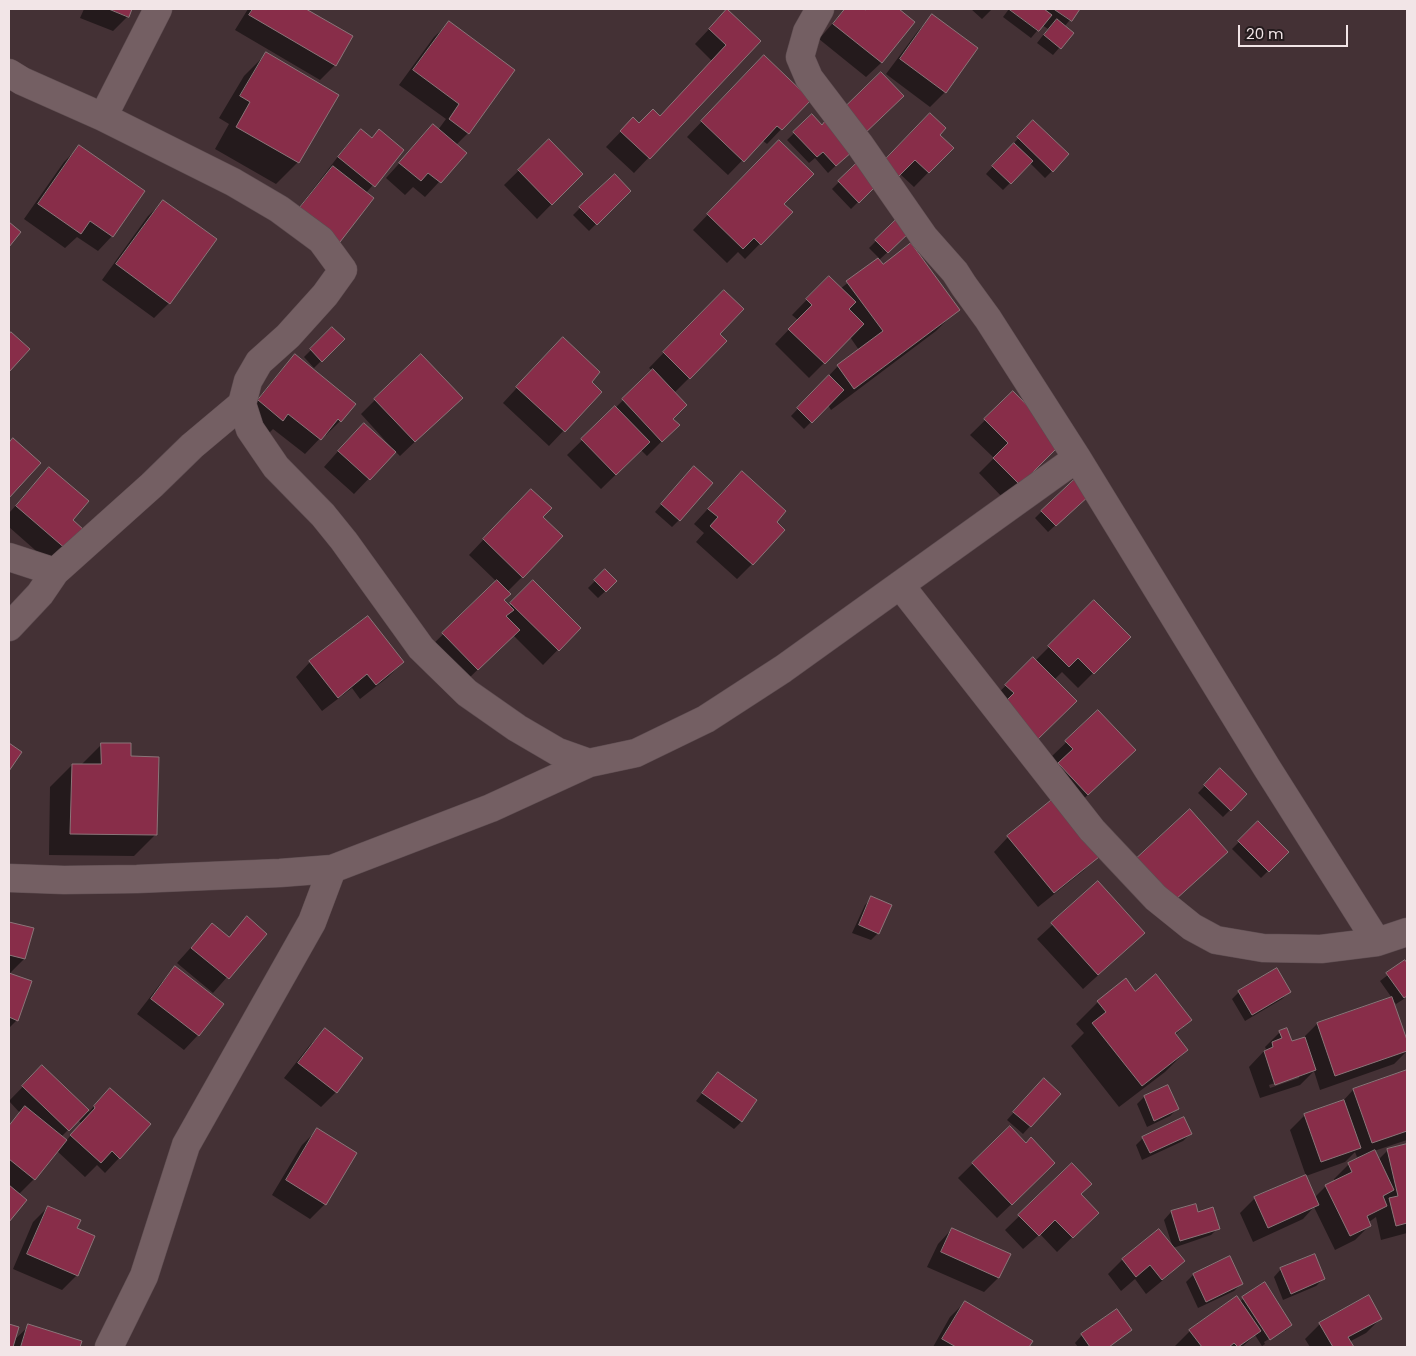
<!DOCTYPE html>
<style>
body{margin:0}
#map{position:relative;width:1416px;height:1356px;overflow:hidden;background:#443135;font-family:Poppins,sans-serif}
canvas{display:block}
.frame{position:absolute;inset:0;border:10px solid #f2e5e7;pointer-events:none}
.scale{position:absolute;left:1238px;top:25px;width:110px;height:22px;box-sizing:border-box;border:2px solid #f2e5e7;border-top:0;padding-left:6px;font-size:15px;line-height:18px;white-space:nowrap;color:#f2e5e7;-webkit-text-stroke:4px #241b1d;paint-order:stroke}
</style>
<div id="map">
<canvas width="1416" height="1356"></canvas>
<div class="frame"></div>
<div class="scale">20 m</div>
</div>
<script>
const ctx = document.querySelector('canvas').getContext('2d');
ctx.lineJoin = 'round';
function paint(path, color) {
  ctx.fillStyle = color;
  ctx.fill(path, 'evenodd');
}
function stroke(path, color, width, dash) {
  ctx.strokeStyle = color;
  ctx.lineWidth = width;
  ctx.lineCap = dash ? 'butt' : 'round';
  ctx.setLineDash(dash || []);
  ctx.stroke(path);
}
paint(new Path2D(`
 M84,9H131L128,16L113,31L80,18Z
 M248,9H304L352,37L335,65L320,80L235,30Z
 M845,9H862L864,11L866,9H897L913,22L881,63L866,77L819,39Z
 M971,9H992L982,19Z
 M1009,9H1079L1064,27L1072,33L1053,55L1037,43L1048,29L1042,25L1031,38L1003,17Z
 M932,16L945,92L930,107L886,74L918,31Z
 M449,23L468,133L456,145L465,154L425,197L413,187L405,195L386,178L433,126L438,130L446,119L399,85L434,37Z
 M712,26L759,41L634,173L606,147L633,119L639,124L659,117L712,61L695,44Z
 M266,54L337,95L298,162L276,184L215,149L229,124L219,118L244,76Z
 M749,72L809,100L767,144L762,140L728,175L687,137Z
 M812,116L822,126L851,151L828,173L815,158L809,163L787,140Z
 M1033,122L1052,171L1045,178L1030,163L1003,190L986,174Z
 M379,130L403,150L366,193L373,198L339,242L325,256L285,226L346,146L361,131L371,139Z
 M939,135L952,148L914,187L900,174L875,185L851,209L832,189L861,160L873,173Z
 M549,141L581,174L537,219L504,185Z
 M79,147L112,236L98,251L77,237L65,248L24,219L64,162Z
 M764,156L783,204L791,212L745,259L738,252L727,263L693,230Z
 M629,191L589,231L573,215L580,208Z
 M163,202L215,239L169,303L154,318L102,280L148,216Z
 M904,237L879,260L883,266L958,309L936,331L831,410L828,405L804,429L791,416L838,366L859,350L850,337L809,378L775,344L798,320L792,315L829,277L840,289L879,258L869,248L876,241Z
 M709,306L718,334L689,378L674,393L672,419L678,425L647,456L641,450L601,489L567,455L653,371L649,368Z
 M332,329L343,339L314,368L304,357Z
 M548,354L590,382L600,392L549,446L503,403Z
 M296,356L340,421L326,435L324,434L305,454L273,429L267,435L244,416L281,371Z
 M1013,393L1061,442L1004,499L979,473L994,458L970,435Z
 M375,400L446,412L400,456L395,451L354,494L324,467L349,439L390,449L391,447L361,414Z
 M13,440L39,463L9,497V444Z
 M49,469L71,520L66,549L51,564L9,527V513Z
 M687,475L679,520L672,527L655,512Z
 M727,488L752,564L737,579L696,542L704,533L694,524Z
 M1081,502L1048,532L1035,518L1042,511Z
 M516,505L542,517L522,577L507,592L503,600L509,607L533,582L579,628L543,665L513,635L463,684L428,649L497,582L469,555Z
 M605,571L616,581L598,598L588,588Z
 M1094,602L1129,637L1078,688L1062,672L1054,680L1075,701L991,700L1033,659L1035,661Z
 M310,662H403L388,677L360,699L352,688L322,711L296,677Z
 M1098,712L1119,765L1073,809L1044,779L1059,764L1051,757Z
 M102,744L130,758L156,834L134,856L49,855L50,787L72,765H81Z
 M1220,770L1246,794L1223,817L1198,793Z
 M1258,823L1287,852L1261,878L1232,849Z
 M1008,837L1097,857L1083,871L1038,907L994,852Z
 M1098,883L1128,948L1083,989L1037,939Z
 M872,898L878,933L871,940L852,933L865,905Z
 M247,918L265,934L213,993L177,963L212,924L228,938Z
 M9,923L32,929L24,959L9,974Z
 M1405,962L1407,965V997L1396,1004L1392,1000L1407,1044V1051L1394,1064L1320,1090L1314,1071L1300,1085L1260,1098L1249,1067L1266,1049L1265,1047L1280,1032L1291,1042L1303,1038L1317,1024L1392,998L1380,981ZM1299,1075V1078L1270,1088L1269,1085Z
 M175,968L198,1035L184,1050L137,1014L161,983Z
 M9,974L31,982L17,1020L9,1028Z
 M1135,992L1190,1020L1175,1035L1187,1050L1165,1072L1119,1107L1071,1046L1084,1033L1076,1024L1098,1002Z
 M1239,992H1289L1282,999L1245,1021L1232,999Z
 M325,1030L336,1092L321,1107L284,1078L310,1045Z
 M42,1067L89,1112L95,1105L119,1158L105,1173L97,1165L85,1177L57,1151L34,1179L18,1195L25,1201L9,1220V1125L20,1113L9,1101ZM78,1120L81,1123L66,1141L61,1137Z
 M1407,1072V1140L1374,1151L1378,1160L1388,1150L1407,1146V1233L1381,1240L1376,1217L1369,1222L1370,1225L1355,1240L1335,1250L1314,1207L1303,1219L1253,1242L1240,1213L1255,1198L1315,1197L1326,1186L1335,1182L1334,1179L1349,1164L1367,1155V1154L1357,1157L1355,1152L1345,1162L1306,1176L1290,1130L1305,1115L1342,1102L1353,1090Z
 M718,1073L756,1101L741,1122L734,1129L696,1101Z
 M1167,1086L1177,1109L1170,1116L1147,1127L1137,1104L1144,1097Z
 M1037,1087L1059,1094L1023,1134L1007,1120Z
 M1010,1127L1026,1144L1054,1163L997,1218L958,1178Z
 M317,1130L325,1204L310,1219L272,1195L302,1145Z
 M1190,1134L1183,1141L1142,1160L1136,1145L1143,1138Z
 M1072,1165L1080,1195L1097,1213L1057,1252L1040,1234L1023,1249L1005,1230Z
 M1195,1205L1198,1214L1218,1228L1211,1235L1173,1248L1164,1220L1171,1212Z
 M48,1207L75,1229L77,1275L62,1290L13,1269L33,1222Z
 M952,1229L998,1278L984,1292L927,1267L938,1244Z
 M1159,1230L1183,1261L1168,1276L1146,1294L1135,1279L1121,1291L1108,1274L1122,1260Z
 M1230,1258L1241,1284L1234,1291L1198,1308L1186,1282L1193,1275Z
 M1281,1269L1323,1279L1316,1286L1283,1300L1274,1277Z
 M1264,1284L1291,1325L1285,1331V1329L1264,1342L1265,1344L1262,1346L1255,1335L1242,1347H1177L1175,1346L1190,1331L1239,1302Z
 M965,1302L1031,1341L1027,1347H933L950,1317Z
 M1381,1318L1366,1333L1349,1342L1352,1347H1310L1305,1339L1320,1324Z
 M9,1325L17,1328L13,1341L29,1326L80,1342L78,1347H9Z
 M1130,1330L1109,1347H1078L1075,1343L1082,1335Z`), '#0007');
const building = new Path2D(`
 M109,9H132L129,17Z
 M253,9H306L353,36L336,66L249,15Z
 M727,9L761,41L650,159L620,131L633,117L639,123L653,109L660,116L726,45L709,29Z
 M845,9H864L866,10L867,9H899L915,22L882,63L833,24Z
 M1009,9H1044L1052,15L1039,31Z
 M1054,9H1080L1072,21Z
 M932,14L978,48L946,93L900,59Z
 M1057,19L1074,33L1061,49L1044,35Z
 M449,21L515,70L469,134L449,119L459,104L413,70Z
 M266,52L339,95L299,163L236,127L250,102L240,96Z
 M764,55L811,100L782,130L777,126L744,162L701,121Z
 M881,72L904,96L861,137L838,114Z
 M930,113L946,128L940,135L954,148L929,173L915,160L897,178L882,163Z
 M812,114L822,125L825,121L853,151L836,166L823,152L817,157L793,132Z
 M1033,120L1069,154L1053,172L1017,137Z
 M433,124L467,153L441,183L428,173L421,181L399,163Z
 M361,129L372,138L379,129L404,150L375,187L338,157Z
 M549,139L583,174L552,205L518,170Z
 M779,140L814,174L784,204L793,212L761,245L754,238L743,249L707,214Z
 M1014,143L1033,161L1011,184L992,166Z
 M79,145L145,191L113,237L90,221L81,234L38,204Z
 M861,159L882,180L859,203L838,181Z
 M333,166L374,198L340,242L298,210Z
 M615,174L631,191L597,225L579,207Z
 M163,200L217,239L170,304L116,264Z
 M900,216L912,230L888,253L875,240Z
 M9,222L21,232L9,247Z
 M911,243L960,310L854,389L837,365L883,331L846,281L878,258L883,264Z
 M829,276L856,302L849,309L864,324L825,364L788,329L812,305L806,299Z
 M724,290L744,309L720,334L727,341L690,379L663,352Z
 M332,327L345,339L322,362L310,349Z
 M11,332L30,349L9,372V335Z
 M563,337L600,372L592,382L602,392L565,432L516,387Z
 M295,354L356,404L341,422L338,419L321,440L288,414L283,421L258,400Z
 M421,354L463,398L415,442L374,399Z
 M653,369L687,405L673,419L680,425L662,442L622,399Z
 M829,375L844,390L812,423L797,408Z
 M1013,391L1063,442L1020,485L993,458L1008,443L984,419Z
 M615,406L650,442L616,475L581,439Z
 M364,423L396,452L370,480L338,451Z
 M13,438L41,463L9,498V443Z
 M694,466L713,483L680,521L661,504Z
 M49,467L89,501L73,520L84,530L67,550L16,506Z
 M742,471L786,511L777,522L785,530L753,565L710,526L718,517L708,509Z
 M1075,479L1090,495L1056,526L1041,511Z
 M531,489L552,508L543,517L563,536L523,578L483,539Z
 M605,569L617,581L606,592L594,580Z
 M497,580L511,594L504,600L514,610L506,616L520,630L478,670L442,633Z
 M533,580L581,628L559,651L510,603Z
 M1094,600L1131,637L1094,674L1078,658L1069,667L1048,646Z
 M368,616L404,662L376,685L367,674L338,698L309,661Z
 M1033,657L1077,701L1038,739L1003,704L1014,693L1005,685Z
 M1098,710L1136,750L1088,795L1058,763L1073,749L1065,741Z
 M9,743L22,752L9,771Z
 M101,743H131V756L159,757L157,835L70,834L72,764H101Z
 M1220,768L1247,794L1231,811L1204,785Z
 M1053,799L1099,857L1054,893L1007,836Z
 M1190,809L1228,852L1175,900L1137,858Z
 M1258,821L1289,852L1269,872L1238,841Z
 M1098,881L1145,933L1098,975L1051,923Z
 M871,896L892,905L879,934L859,925Z
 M247,916L267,934L229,979L191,948L212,923L229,937Z
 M9,922L34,928L25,959L9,955Z
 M1405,960L1407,963V996L1404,998L1386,973Z
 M175,966L224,1004L199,1036L151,999Z
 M1277,968L1291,992L1252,1015L1238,991Z
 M9,973L32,981L18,1021L9,1017Z
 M1156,974L1192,1020L1175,1033L1188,1050L1142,1086L1092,1023L1106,1012L1097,1001L1126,978L1135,991Z
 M1392,997L1407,1040V1051L1335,1076L1317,1023Z
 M325,1028L363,1058L337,1093L298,1063Z
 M1287,1028L1292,1041L1305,1037L1316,1070L1275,1085L1264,1051L1273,1047L1272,1042L1282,1038L1279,1031Z
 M42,1065L89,1110L69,1131L22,1086Z
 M1407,1070V1131L1372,1143L1353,1089Z
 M718,1072L757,1100L742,1122L702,1093Z
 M1044,1078L1061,1094L1031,1127L1013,1112Z
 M1168,1085L1179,1109L1154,1121L1144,1096Z
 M110,1088L151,1124L120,1159L112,1151L101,1163L70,1135L95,1108L94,1106Z
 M1344,1100L1361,1148L1321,1162L1304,1114Z
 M25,1106L67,1140L35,1180L9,1159V1126Z
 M1184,1117L1192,1134L1150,1153L1142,1137Z
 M1010,1126L1026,1143L1031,1137L1055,1163L1012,1205L972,1163Z
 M317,1128L357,1153L326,1205L286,1180Z
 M1407,1144V1223L1396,1226L1389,1198L1398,1196L1387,1149Z
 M1375,1150L1394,1190L1383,1196L1387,1206L1367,1216L1371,1226L1350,1236L1325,1185L1352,1172L1348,1163Z
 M1072,1163L1092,1184L1081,1194L1099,1213L1073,1238L1055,1220L1039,1236L1018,1215Z
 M1306,1175L1319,1205L1268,1228L1254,1197Z
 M9,1185L27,1200L9,1222Z
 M1196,1204L1198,1212L1213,1207L1220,1229L1180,1241L1171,1211Z
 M48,1206L81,1220L77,1228L95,1236L78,1276L27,1254Z
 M952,1228L1011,1254L999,1278L941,1252Z
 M1159,1229L1185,1261L1162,1280L1150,1265L1136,1277L1122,1259Z
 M1315,1254L1325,1279L1291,1294L1280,1268Z
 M1230,1256L1243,1284L1206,1302L1193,1274Z
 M1265,1282L1292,1325L1270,1340L1242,1297Z
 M1369,1295L1382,1319L1348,1337L1354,1347H1333L1319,1323Z
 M1237,1296L1261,1331L1238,1347L1234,1343L1229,1347H1202L1189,1330Z
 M965,1301L1033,1341L1029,1347H956L942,1339Z
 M1117,1309L1132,1330L1109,1347H1090L1081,1334Z
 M9,1324L19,1327L13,1347H9Z
 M28,1324L82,1341L80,1347H21Z`);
paint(building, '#882d49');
stroke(building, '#8b7579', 1);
const minor = new Path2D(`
 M820,9L807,32L800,57L809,78L860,145L924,237L955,272L964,286L988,319L1077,458L1267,768L1377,942
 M9,73L22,81L103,117L233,182L279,209L321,240L343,270L325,295L288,336L259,362L248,381L242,404L250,429L276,467L323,515L344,541L421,648L467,693L517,728L558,752L589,763L636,753L706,719L783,669L1077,458
 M103,117L158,9
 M9,557L55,572
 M900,585L1092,830L1156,898L1192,927L1216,940L1263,948L1321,949L1377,942L1407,932
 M9,627L40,594L55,572L152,485L192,446L242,404
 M9,878L64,880L137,879L280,873L332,869L491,808L589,763
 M109,1347L144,1276L186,1145L312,922L332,869`);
stroke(minor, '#5e4d51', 29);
stroke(minor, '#745f63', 28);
</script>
